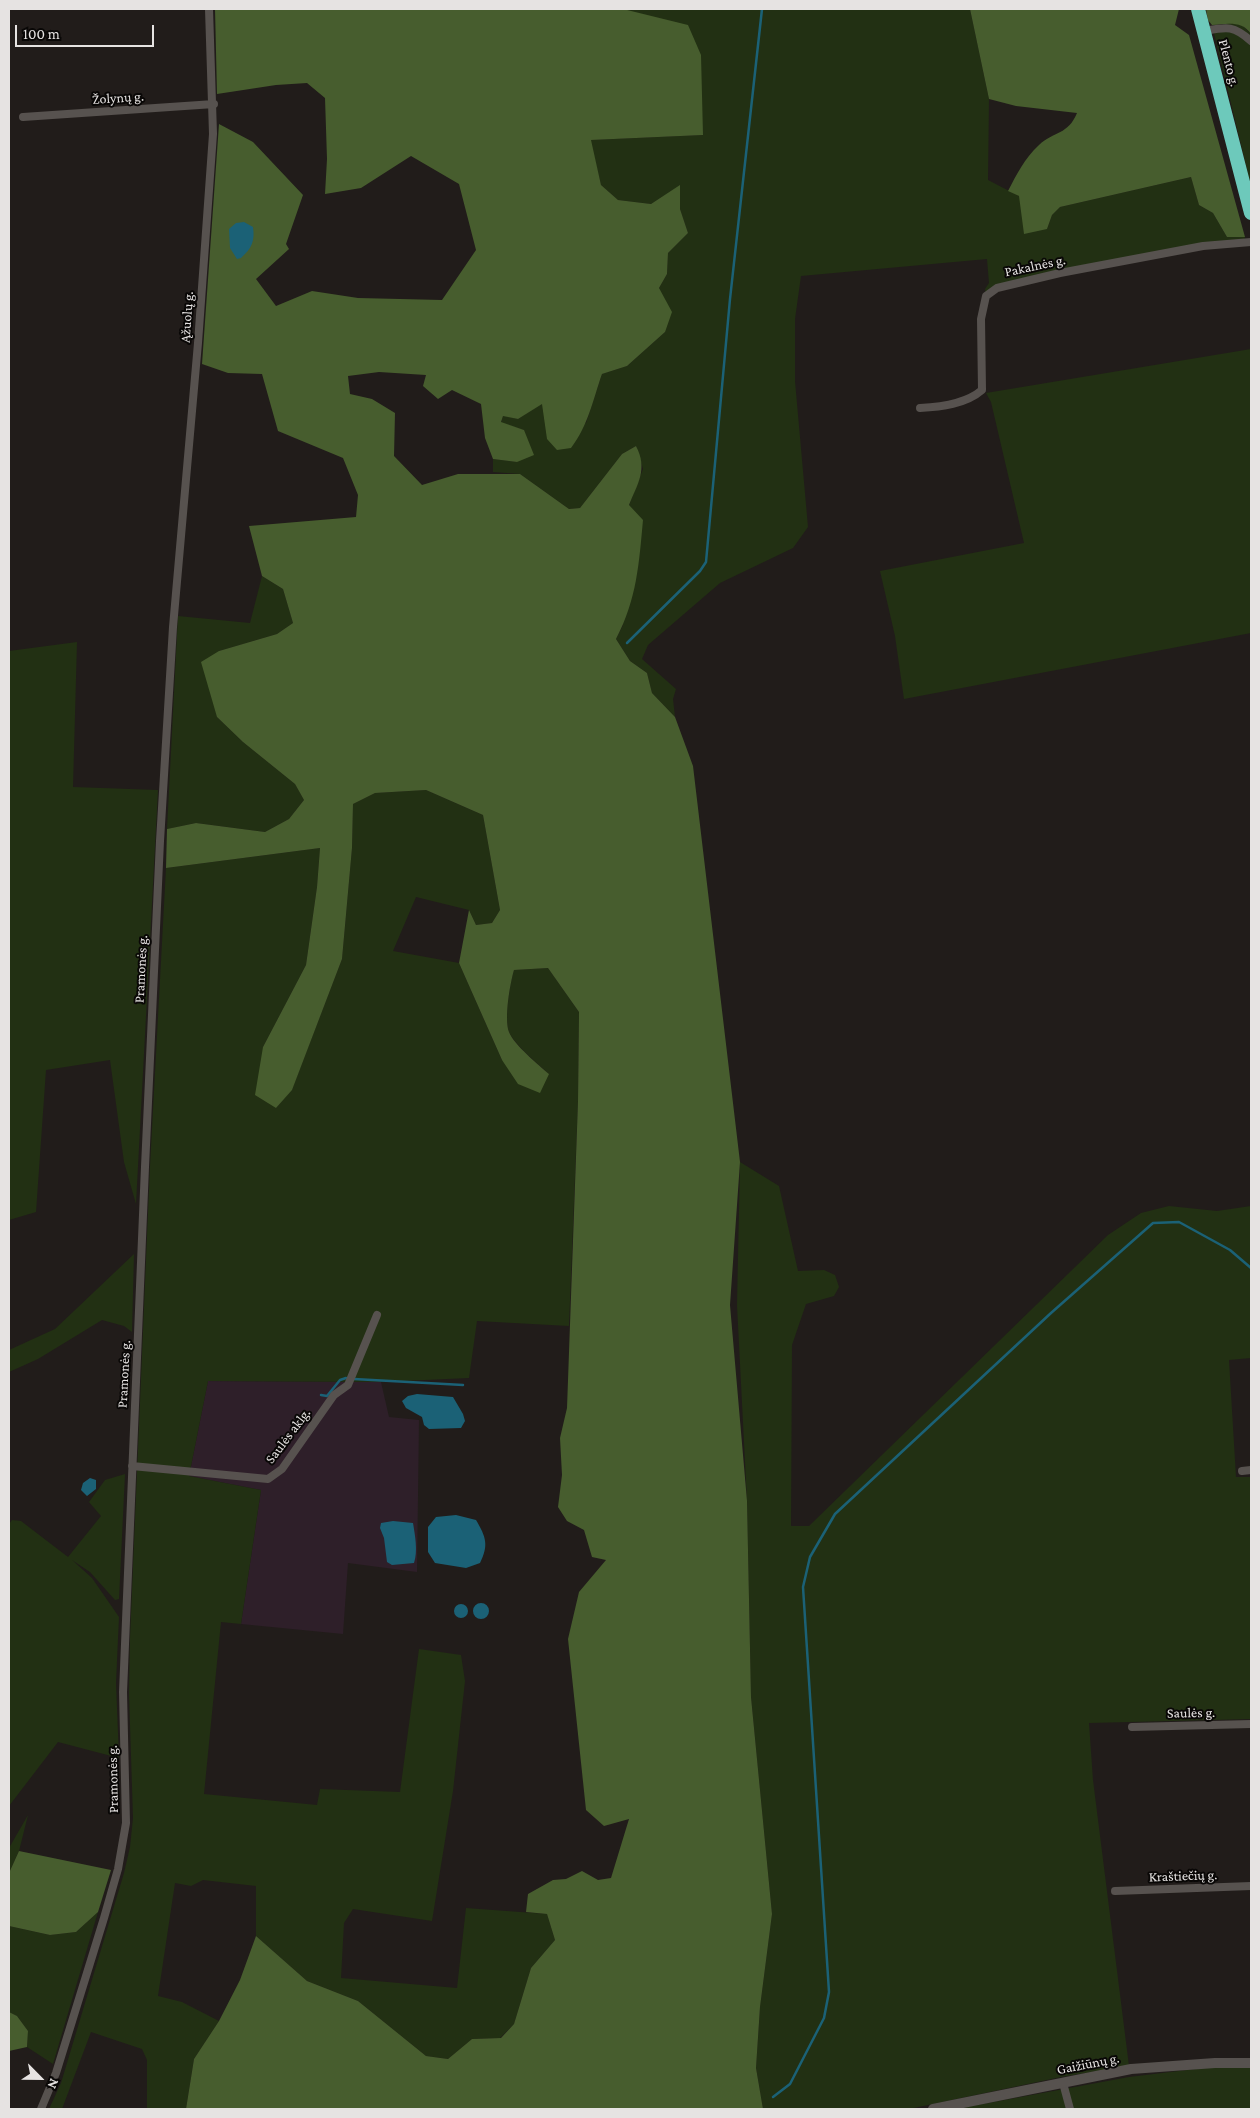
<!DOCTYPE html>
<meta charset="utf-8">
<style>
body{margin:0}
#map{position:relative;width:1260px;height:2118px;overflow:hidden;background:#211c1a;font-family:"Crimson Pro",serif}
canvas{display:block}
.frame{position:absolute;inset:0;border:10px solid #e6e3e2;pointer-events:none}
.north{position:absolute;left:15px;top:2053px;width:50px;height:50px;-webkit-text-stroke:4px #090706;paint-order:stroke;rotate:113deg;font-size:14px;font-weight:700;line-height:20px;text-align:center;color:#e6e3e2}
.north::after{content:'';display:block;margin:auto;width:18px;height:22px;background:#e6e3e2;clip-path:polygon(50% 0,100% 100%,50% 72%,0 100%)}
.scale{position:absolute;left:15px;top:25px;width:139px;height:22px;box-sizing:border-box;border:2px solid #e6e3e2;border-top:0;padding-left:6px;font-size:15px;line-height:18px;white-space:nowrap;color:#e6e3e2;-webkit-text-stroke:4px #090706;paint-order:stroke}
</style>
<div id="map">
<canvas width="1260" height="2118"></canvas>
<div class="frame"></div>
<div class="north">N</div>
<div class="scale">100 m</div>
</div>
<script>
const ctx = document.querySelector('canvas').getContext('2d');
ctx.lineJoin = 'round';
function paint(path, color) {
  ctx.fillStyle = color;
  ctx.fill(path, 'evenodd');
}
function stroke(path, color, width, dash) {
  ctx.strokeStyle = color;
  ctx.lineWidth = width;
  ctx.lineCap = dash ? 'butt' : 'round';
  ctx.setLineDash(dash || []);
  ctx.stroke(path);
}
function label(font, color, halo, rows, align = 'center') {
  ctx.font = font + ' "Crimson Pro",serif';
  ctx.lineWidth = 4;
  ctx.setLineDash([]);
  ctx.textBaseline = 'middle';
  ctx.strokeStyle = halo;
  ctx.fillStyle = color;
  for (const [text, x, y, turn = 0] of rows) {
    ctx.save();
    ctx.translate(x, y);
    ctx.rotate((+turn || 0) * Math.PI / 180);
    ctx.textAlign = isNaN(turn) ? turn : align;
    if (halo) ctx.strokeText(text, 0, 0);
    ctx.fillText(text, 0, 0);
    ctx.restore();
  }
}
paint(new Path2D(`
 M208,1381L381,1382L389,1417L419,1420L417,1572L348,1563L343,1634L241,1624L261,1490L189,1476Z`), '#2e1f29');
paint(new Path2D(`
 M623,9H970L989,99L988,180L1019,196L1047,229L1052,215L1060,207L1191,177L1199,205L1213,213L1227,237H1245L1243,243L1203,246L997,288L986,296L985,289L989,283L987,259L801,276L795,319V381L808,527L793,548L720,583L648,645L642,659L676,689L673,699L675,717L652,693L647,673L630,661L616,639L623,625L629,505L643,469L636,446L622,454L580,508L569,509L520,474L493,472V459L517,462L524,430L501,423L503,415L518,419L542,403L586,423L602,374L627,366L665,332L659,288L667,274L668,253L688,233L680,209V186L651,204L618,200L601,185L590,140L703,135L627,11Z
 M1233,23L1242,25L1251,34V186L1214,33L1221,25Z
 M1251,349V633L904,699L895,636L880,571L1024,543L991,402L986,393Z
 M262,576L283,589L293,623L277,634L219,651L217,717L243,742L295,784L304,800L289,819L265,832L196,823L167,829L178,616L250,623Z
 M77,642L73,787L158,790L136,1204L124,1162L110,1060L46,1070L36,1212L9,1220V651Z
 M426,790L483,815L500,910L492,923L476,925L469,910L416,897L393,951L459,963L502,1060L549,1074C539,1065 514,1044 509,1032C504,1018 510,984 514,970L548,968L579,1012L578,1101L569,1326L477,1321L469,1378L381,1382L208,1381L189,1476L261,1490L241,1624L221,1622L204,1794L317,1805L320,1789L400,1792L419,1649L461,1655L465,1681L453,1791L432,1921L353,1909L344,1923L341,1978L457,1988L466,1908L547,1914L555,1940L531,1968L514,2024L500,2038L472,2039L448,2059L426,2056L358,2001L307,1981L256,1936V1886L203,1880L191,1886L175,1883L158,1996L182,2002L219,2021L194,2059L186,2109H147V2060L142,2049L91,2032L62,2109H49L61,2083L124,1873L130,1847L133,1818L129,1694L130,1638L150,1166L166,868L320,848L317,887L306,965L263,1047L276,1108L292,1089L342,959L352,848L353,804L375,793Z
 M740,1162L779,1186L798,1271L824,1270L835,1275L839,1287L834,1296L806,1304L792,1345L791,1526H809L1108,1235L1141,1213L1169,1206L1217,1211L1251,1206V1358L1229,1360L1236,1477H1251V1719L1089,1723L1093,1780L1129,2066L1061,2077L909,2109H763L756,2068L760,2007L772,1914L751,1697L747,1501L737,1305Z
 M134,1254L132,1332L124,1326L102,1320L38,1359L9,1372V1350L55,1329Z
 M125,1474L119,1599L115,1600L90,1572L72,1560L92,1578L119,1617L116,1683L119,1758L58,1742L9,1806V1524L12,1520L21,1521L68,1557L101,1516L89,1502L105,1480Z
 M28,1815L19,1851L9,1873V1848Z
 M98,1912L53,2064L27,2047L28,2031L17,2016L9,2012V1926L50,1935L76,1932Z
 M1204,2068H1251V2109H956L1129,2077Z`), '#223013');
paint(new Path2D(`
 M215,9H623L688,25L701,55L703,135L591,140L601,185L618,200L651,204L680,185V209L688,233L668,253L667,274L659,288L672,312L665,332L627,366L602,374C593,400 588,426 571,448L557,450L547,439L542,404L518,419L503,416L501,422L524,430L534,455L517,462L493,459L485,438L481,404L452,390L438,399L423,386L426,375L379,372L348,376L350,394L372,399L395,413L394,456L422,485L458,474H520L569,509L580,508L622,454L636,446C648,469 638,483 629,505L643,520C639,563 637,599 616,639L630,661L647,673L652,693L675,717L693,766L740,1162L730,1305L747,1501L751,1697L772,1914L760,2007L756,2068L763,2109H186L194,2059L219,2021L240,1980L256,1936L307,1981L358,2001L426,2056L448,2059L472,2039L501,2038L514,2024L531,1968L555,1940L547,1914L526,1912L528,1894L553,1880L566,1879L582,1871L598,1880L611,1878L629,1819L604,1826L586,1810L568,1639L579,1592L606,1560L592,1557L584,1530L567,1521L558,1507L562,1475L560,1438L567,1408L578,1101L579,1012L548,968L514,970C510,984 504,1018 509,1032C514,1045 539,1065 549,1074L540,1093L518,1084L502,1060L459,963L469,910L476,925L492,923L500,910L483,815L426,790L375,793L353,804L352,848L342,959L292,1090L276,1108L255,1095L263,1047L306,965L317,887L320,848L166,868L167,829L196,823L265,832L289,819L304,800L295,784L243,742L217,717L201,662L219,651L277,634L293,623L283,589L262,576L249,526L356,517L358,495L343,458L278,431L262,374L228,373L202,364L219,124L253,142L303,195L286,244L289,249L256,279L276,306L312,291L358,298L442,300L476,250L459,184L411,156L361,188L325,194L327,159L325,98L307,83L276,85L217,94Z
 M970,9H1179L1175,25L1189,35L1245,237H1227L1213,213L1199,205L1191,177L1060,207L1052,215L1047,229L1024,234L1019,196L1008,191C1017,174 1024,159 1039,145C1054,131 1068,135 1077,113L1016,106L989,99Z
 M1206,9H1251V34C1242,20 1226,24 1212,25L1208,20Z
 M19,1851L111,1870L98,1912L76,1932L50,1935L9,1926V1873Z
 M9,2012L17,2016L28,2031L27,2047L9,2051Z`), '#475d2e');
paint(new Path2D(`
 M244,222L253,227C255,241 252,248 241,258L237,259L230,248L229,229L236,223Z
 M417,1394L453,1397L463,1414L465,1421L461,1428L429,1429L424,1425L422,1417L406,1408L402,1401L408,1396Z
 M90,1478L96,1480V1489L87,1496L81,1490L83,1483Z
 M456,1515L476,1520C486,1537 489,1545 480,1563L466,1568L435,1563L428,1552V1527L436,1517Z
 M393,1521L413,1523C415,1535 418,1551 414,1563L392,1565L387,1562L384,1538L380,1528L381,1523Z
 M473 1611a8 8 0 1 1 16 0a8 8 0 1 1-16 0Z
 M454 1611a7 7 0 1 1 14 0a7 7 0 1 1-14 0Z`), '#1b6176');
stroke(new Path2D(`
 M627,643L700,571L706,562L730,299L762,9
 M354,1379L463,1385
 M321,1395L327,1396L340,1380L346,1378
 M773,2097L790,2084L824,2018L829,1992L803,1587L810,1557L835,1514L1051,1313L1153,1223L1179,1222L1230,1250L1251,1268`), '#1b6176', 2.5);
stroke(new Path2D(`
 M1204,31C1227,27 1233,25 1251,41
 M23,117L214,104
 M920,408C941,407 966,404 982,390L981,319L986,296L997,288L1060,273L1203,246L1251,242
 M132,1466L268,1479L282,1469L334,1395L348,1385L377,1315
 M1242,1471L1251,1470
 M1132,1727L1251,1724
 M1115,1891L1251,1886
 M1063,2083L1070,2109
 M41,2109L56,2073L104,1918L118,1869L126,1823L123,1692L145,1167L160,841L173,627L198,343L213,134L209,9`), '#57524f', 8);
stroke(new Path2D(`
 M933,2109L1131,2069L1215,2063H1251`), '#57524f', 10);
stroke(new Path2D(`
 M1198,9L1251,213`), '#6dc9bb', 14);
label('14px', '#e6e3e2', '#090706', [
 ["Plento g.",1229,63,75],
 ["Žolynų g.",118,98,-4],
 ["Pakalnės g.",1035,266,-12],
 ["Ąžuolų g.",187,317,-86],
 ["Pramonės g.",141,969,-87],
 ["Pramonės g.",124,1374,-87],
 ["Saulės aklg.",288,1436,-53],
 ["Saulės g.",1191,1713,-1],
 ["Pramonės g.",113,1779,-91],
 ["Kraštiečių g.",1183,1876,-2],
 ["Gaižiūnų g.",1088,2064,-11]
]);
</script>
